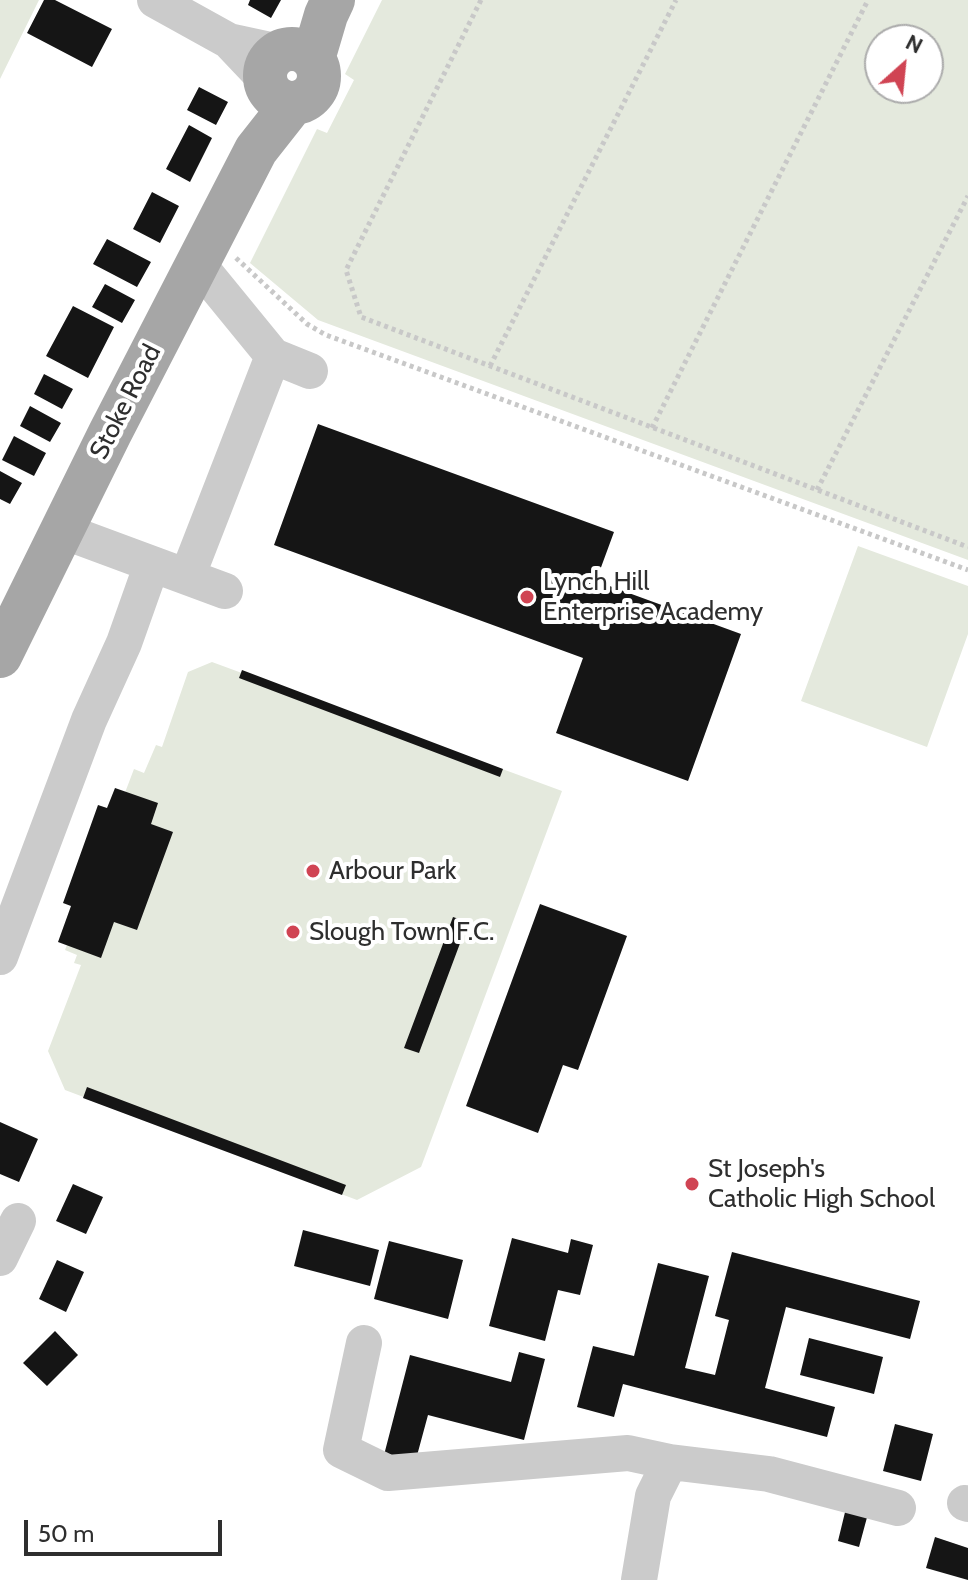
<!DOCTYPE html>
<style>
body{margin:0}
#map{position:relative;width:968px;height:1580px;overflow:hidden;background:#fff;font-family:Cabin,sans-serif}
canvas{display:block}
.north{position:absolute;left:864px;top:24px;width:80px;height:80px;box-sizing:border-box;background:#fff;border:2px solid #ababab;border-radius:50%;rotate:27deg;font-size:22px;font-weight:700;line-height:32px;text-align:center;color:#2e2e2e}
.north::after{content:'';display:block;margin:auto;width:28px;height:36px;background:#d04453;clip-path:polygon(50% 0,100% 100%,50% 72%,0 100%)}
.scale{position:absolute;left:24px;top:1520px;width:198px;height:36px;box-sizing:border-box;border:4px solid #2e2e2e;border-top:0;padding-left:10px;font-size:24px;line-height:28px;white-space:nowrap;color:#2e2e2e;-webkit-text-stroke:6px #fff;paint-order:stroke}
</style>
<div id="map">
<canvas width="968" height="1580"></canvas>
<div class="north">N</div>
<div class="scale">50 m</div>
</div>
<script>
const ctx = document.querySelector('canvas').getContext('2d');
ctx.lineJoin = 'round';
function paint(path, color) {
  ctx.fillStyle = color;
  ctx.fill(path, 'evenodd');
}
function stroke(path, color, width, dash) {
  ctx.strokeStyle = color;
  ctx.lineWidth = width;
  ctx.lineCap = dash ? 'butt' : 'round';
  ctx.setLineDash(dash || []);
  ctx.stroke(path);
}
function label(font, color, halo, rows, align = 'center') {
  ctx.font = font + ' Cabin,sans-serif';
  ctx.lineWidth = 8;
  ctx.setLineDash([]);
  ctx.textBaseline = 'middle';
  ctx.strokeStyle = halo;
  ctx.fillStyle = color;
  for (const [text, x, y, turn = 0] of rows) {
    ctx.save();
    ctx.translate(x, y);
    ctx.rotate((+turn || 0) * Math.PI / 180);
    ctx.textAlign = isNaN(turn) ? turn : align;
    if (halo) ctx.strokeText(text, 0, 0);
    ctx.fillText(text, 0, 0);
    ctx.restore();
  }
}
paint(new Path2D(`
 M0,0H39L0,79Z
 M382,0H968V560L318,320L250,263L317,129L327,133L354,80L345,74ZM880,40H928V88H880Z
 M858,546L968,586V634L927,747L801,701Z
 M212,662L562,791L421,1167L357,1200L65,1090L48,1051L81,965L74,963L77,955L65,950L134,769L144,773L156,745L162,747L188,672Z`), '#e4e9dd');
paint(new Path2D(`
 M44,0H55L112,29L92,67L27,33Z
 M250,0H281L271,18L248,5Z
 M199,87L228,102L216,125L187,110Z
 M189,125L212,138L190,182L166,169Z
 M152,192L179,206L160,243L133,229Z
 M107,239L151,262L137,287L93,264Z
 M105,284L135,300L122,323L92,307Z
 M73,306L114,327L88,378L46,356Z
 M44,374L73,389L62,409L34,394Z
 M30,406L61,423L50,442L20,426Z
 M318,424L614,532L596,581L741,634L688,781L556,733L583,658L274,545Z
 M14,436L46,453L34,476L2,460Z
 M0,471L22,483L10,504L0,499Z
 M242,670L503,769L500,777L239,678Z
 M115,788L158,803L151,824L173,832L137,930L114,922L101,958L58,942L71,906L63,903L98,805L107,808Z
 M540,904L627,936L578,1070L563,1065L538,1133L466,1106Z
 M453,917L468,922L419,1053L404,1048Z
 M87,1087L346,1185L342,1195L83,1098Z
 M0,1122L38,1139L19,1182L0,1174Z
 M73,1184L103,1197L86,1234L56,1221Z
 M303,1230L379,1250L370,1286L294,1266Z
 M512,1238L568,1253L571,1239L593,1245L580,1295L558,1290L545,1341L489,1326Z
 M389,1241L463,1260L448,1319L374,1299Z
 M732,1252L920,1301L910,1339L786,1307L765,1388L835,1407L827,1437L623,1384L614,1417L577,1407L593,1346L634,1356L658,1263L709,1276L685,1368L715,1375L729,1320L715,1316Z
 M57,1260L84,1272L66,1312L39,1299Z
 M55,1331L78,1355L47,1386L23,1363Z
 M809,1338L883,1357L874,1394L800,1375Z
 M519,1352L545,1359L524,1440L428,1415L415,1463L384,1455L410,1355L511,1382Z
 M895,1424L933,1434L921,1481L883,1471Z
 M847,1504L869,1510L859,1547L838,1541Z
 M935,1537L968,1548V1580L926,1568Z`), '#151515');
stroke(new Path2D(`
 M481,0L346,270L361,317L968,547
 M236,258L307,324L326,335L968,570
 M490,366L676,0
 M652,428L868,0
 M817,490L968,196`), '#c8c8c8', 5, [4, 4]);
stroke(new Path2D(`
 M155,0L229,41L280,52
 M229,41L265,79
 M273,356L310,371
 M63,531L225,591
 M187,577L273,356L197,263
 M0,957L89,720L124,643L152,564
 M0,1258L18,1221
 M364,1343L341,1450L388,1473L628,1453L670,1462
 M965,1503L968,1504
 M639,1580L653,1496L670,1462L769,1474L898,1508`), '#cbcbcb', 36);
stroke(new Path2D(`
 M265 76a27 27 0 1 1 54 0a27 27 0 1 1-54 0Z
 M313,59L326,15L333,0
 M0,656L110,433L256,150L293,103`), '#a6a6a6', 44);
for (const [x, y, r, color] of [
 [527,597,8,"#d04453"],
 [313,871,8,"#d04453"],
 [293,932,8,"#d04453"],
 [692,1184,8,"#d04453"]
]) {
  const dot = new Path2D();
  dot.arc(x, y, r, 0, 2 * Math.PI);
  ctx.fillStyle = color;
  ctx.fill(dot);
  stroke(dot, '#fff', 3);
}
label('26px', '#2e2e2e', '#fff', [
 ["Stoke Road",126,402,-63]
]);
label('26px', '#2e2e2e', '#fff', [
 ["Lynch Hill",543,582],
 ["Enterprise Academy",543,612],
 ["Arbour Park",329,871],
 ["Slough Town F.C.",309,932],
 ["St Joseph's",708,1169],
 ["Catholic High School",708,1199]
], 'left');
</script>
